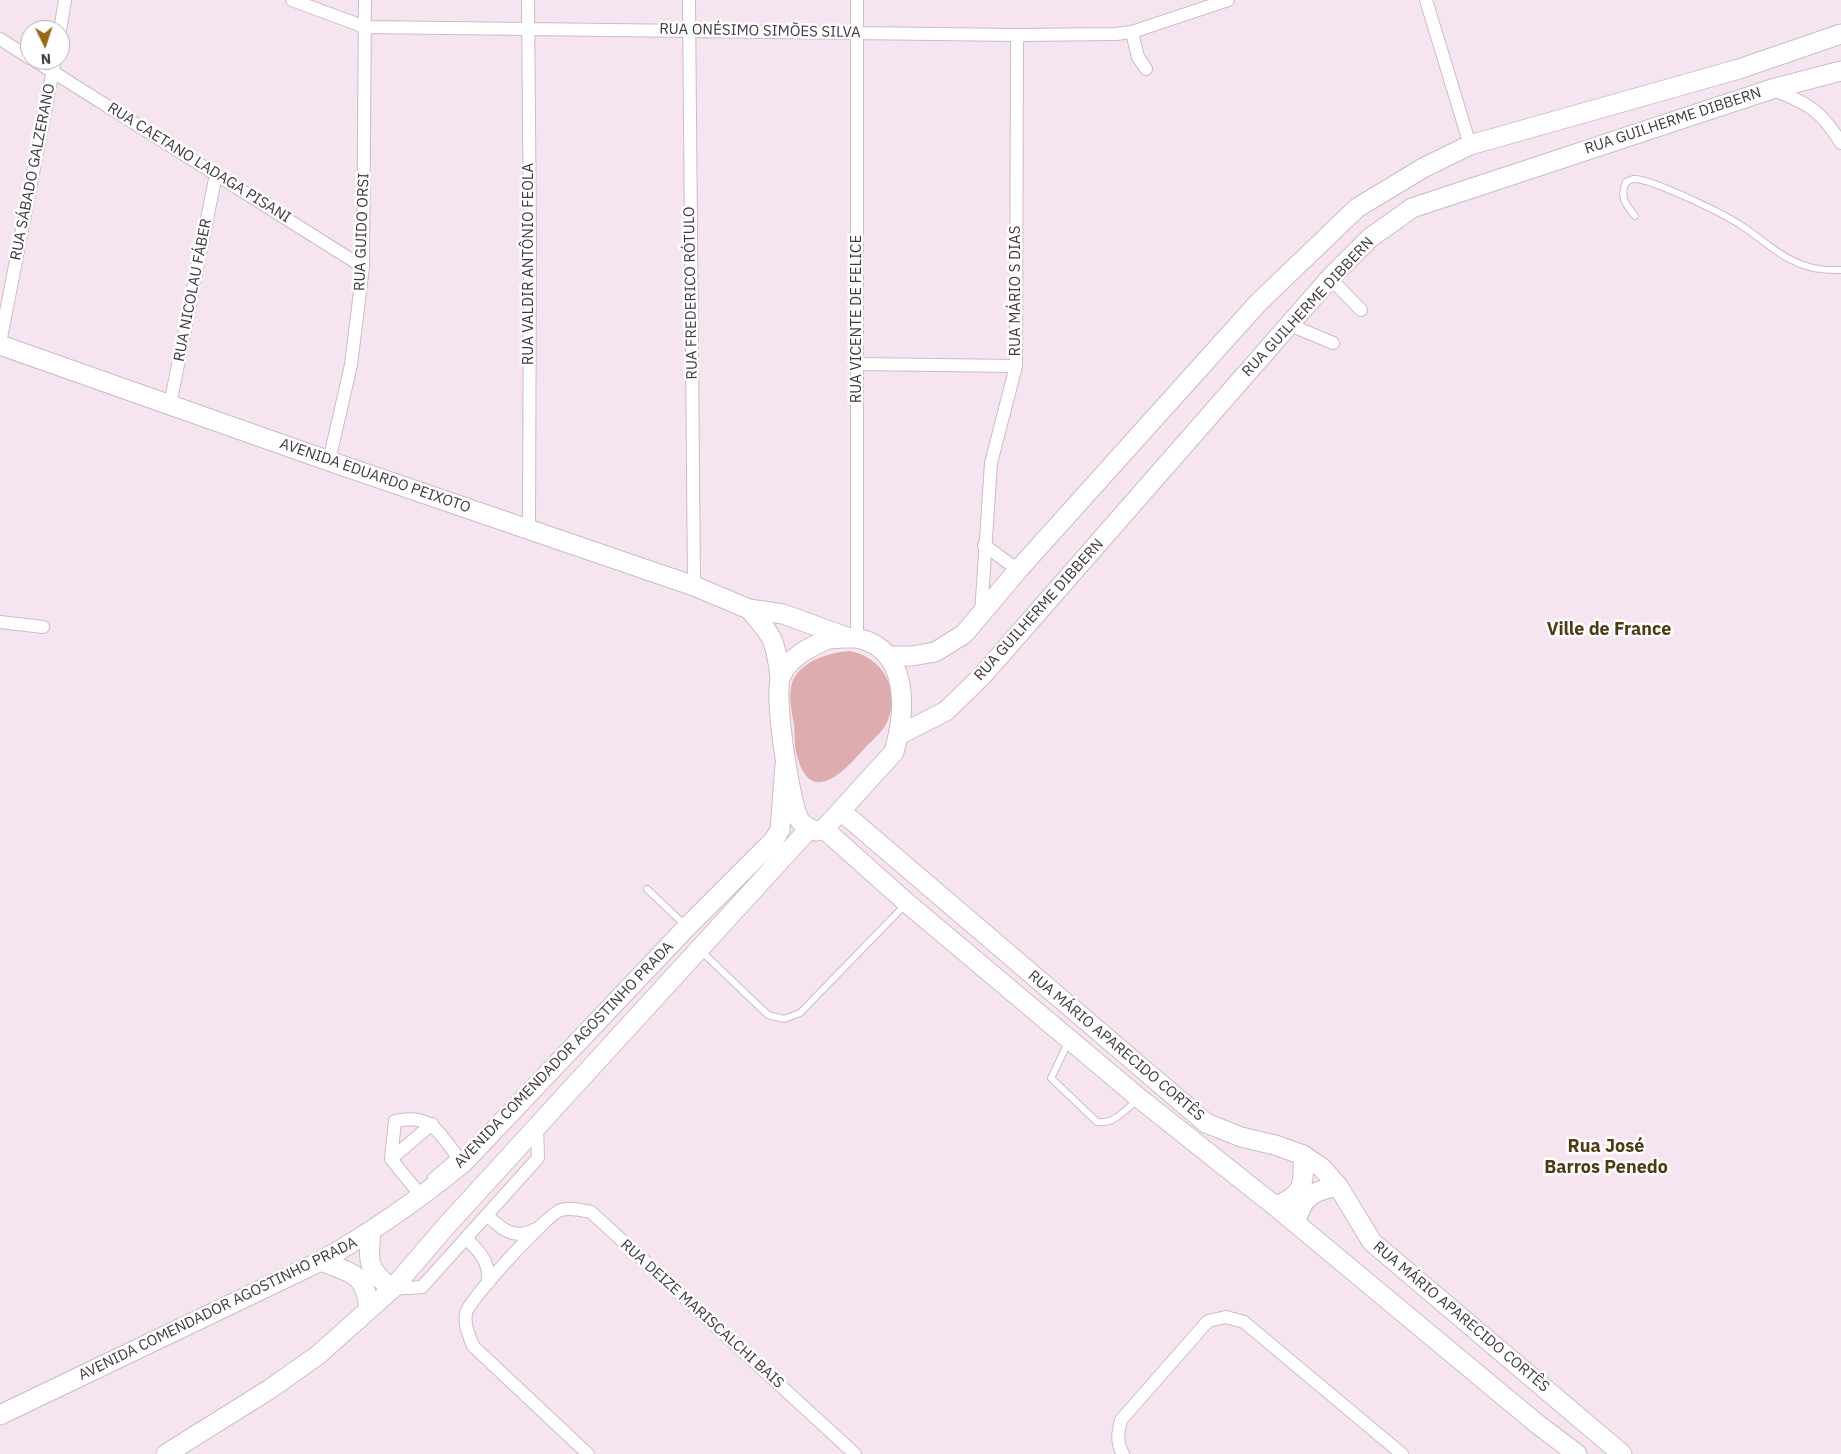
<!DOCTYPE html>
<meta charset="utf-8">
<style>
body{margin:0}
#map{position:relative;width:1841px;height:1454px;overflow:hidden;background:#f6e5f0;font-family:"IBM Plex Sans",sans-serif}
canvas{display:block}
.north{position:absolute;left:20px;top:20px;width:50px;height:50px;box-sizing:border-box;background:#fff;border:1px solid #b3b0b2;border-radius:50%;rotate:176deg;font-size:14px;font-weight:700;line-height:20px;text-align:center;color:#403a3e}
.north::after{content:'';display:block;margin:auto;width:18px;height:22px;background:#946b15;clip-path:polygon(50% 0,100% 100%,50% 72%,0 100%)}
</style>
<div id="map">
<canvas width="1841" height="1454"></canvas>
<div class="north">N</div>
</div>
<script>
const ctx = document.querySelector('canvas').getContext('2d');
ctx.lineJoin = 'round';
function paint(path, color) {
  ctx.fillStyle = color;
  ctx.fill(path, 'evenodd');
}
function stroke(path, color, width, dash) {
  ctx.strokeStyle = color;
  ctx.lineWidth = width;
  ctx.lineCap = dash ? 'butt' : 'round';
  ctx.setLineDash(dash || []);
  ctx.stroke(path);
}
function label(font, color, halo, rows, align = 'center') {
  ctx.font = font + ' "IBM Plex Sans",sans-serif';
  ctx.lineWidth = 5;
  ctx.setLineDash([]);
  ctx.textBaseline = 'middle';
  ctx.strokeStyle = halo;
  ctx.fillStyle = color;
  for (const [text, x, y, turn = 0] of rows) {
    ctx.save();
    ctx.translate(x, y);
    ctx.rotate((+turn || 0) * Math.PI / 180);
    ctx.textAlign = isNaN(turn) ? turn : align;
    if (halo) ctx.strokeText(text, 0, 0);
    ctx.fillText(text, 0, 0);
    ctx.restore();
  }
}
paint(new Path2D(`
 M849,651C881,656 901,688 888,720C884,731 872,740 864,749C846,769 812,807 798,759C794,749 795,736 794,725C792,713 788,696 792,683C800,661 828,653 849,651Z`), '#dcadac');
const lane = new Path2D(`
 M1635,216C1626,205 1619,197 1626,182C1628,181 1630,180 1633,179C1649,177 1726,215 1742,226C1762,239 1780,257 1803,265C1816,270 1828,270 1841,270
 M647,889L686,926
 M700,950L768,1015L784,1019L800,1013L906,904
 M1069,1041L1051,1078L1097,1122C1114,1125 1126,1109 1138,1099
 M431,1177L457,1155`);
const street = new Path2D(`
 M292,0L365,27L1017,35L1116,34L1132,32L1228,0
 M528,0L530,240L529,529
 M689,0L694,586
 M1426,0L1470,145
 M60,30L65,0
 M1132,32L1138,57L1146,69
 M0,39L30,58
 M34,60L363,267
 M1772,89C1808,104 1820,109 1841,143
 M1330,278L1361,310
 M1288,324L1333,343
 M0,343L55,60
 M857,364L1016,366
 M170,405L216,174
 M329,461L351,365L363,267L365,0
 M984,545L1018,570
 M981,614L991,463L1016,366L1017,35
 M0,622L43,627
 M857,639V0
 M391,1159L432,1124
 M422,1197L391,1159L395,1121C435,1112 440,1137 463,1163
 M487,1215C501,1229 515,1241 536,1229
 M466,1238C480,1252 490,1262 488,1283
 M392,1289L422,1287L538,1158L537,1126
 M588,1454L473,1346C469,1335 464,1326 466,1313C469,1300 548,1213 561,1210C571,1207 581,1210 591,1212L855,1454
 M1123,1454C1116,1442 1118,1432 1121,1420L1208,1321L1226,1317L1244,1322L1402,1454`);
const secondary = new Path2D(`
 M0,345L329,461L694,586L749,609L783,614L849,638
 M749,609C773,636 776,641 780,678
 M828,639C837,639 847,637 856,638C910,648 906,711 894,752L824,829L816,831C810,829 804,826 800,821C790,805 773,693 781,676C789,657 810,647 828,639Z
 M889,656H912L935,652L964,634L1018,570L1258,303L1357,208L1423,168L1470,145L1739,69L1841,34
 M899,735L946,711L982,676L1330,278L1370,238L1412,208L1772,89L1841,71
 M841,811L1206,1123L1241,1137L1275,1145L1303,1155L1322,1168L1338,1186L1372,1242L1622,1454
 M824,829L907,903L1139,1098L1275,1206L1536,1423L1577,1454
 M1275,1206C1305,1195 1304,1184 1303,1155
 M1299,1213C1305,1194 1319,1190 1338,1186
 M371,1233C368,1263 367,1269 392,1289
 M321,1261C352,1274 365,1272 369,1309
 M0,1415L321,1261C372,1232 418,1200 463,1163L687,927L773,841L780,830L785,765
 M166,1454L270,1389L318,1355L392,1289L447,1225L809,829`);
stroke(lane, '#ccbcc6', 8);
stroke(street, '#ccbcc6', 14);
stroke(secondary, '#ccbcc6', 21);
stroke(lane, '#fff', 6);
stroke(street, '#fff', 12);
stroke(secondary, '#fff', 19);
label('15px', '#403a3e', '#fff', [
 ["RUA ONÉSIMO SIMÕES SILVA",760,31,1],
 ["RUA GUILHERME DIBBERN",1673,121,-18],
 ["RUA CAETANO LADAGA PISANI",199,163,32],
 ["RUA SÁBADO GALZERANO",33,172,-79],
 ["RUA GUIDO ORSI",362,232,-88],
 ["RUA VALDIR ANTÔNIO FEOLA",529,264,-90],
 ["RUA NICOLAU FÁBER",193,290,-79],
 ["RUA MÁRIO S DIAS",1016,291,-90],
 ["RUA FREDERICO RÓTULO",691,293,-91],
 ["RUA GUILHERME DIBBERN",1308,307,-47],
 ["RUA VICENTE DE FELICE",857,319,-90],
 ["AVENIDA EDUARDO PEIXOTO",375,476,19],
 ["RUA GUILHERME DIBBERN",1039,610,-48],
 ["RUA MÁRIO APARECIDO CORTÊS",1116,1046,40],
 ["AVENIDA COMENDADOR AGOSTINHO PRADA",564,1055,-46],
 ["AVENIDA COMENDADOR AGOSTINHO PRADA",218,1309,-26],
 ["RUA DEIZE MARISCALCHI BAIS",702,1314,42],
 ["RUA MÁRIO APARECIDO CORTÊS",1461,1317,40]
]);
label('bold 18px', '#4f3a15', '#fff', [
 ["Ville de France",1609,630],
 ["Rua José",1606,1147],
 ["Barros Penedo",1606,1168]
]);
</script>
